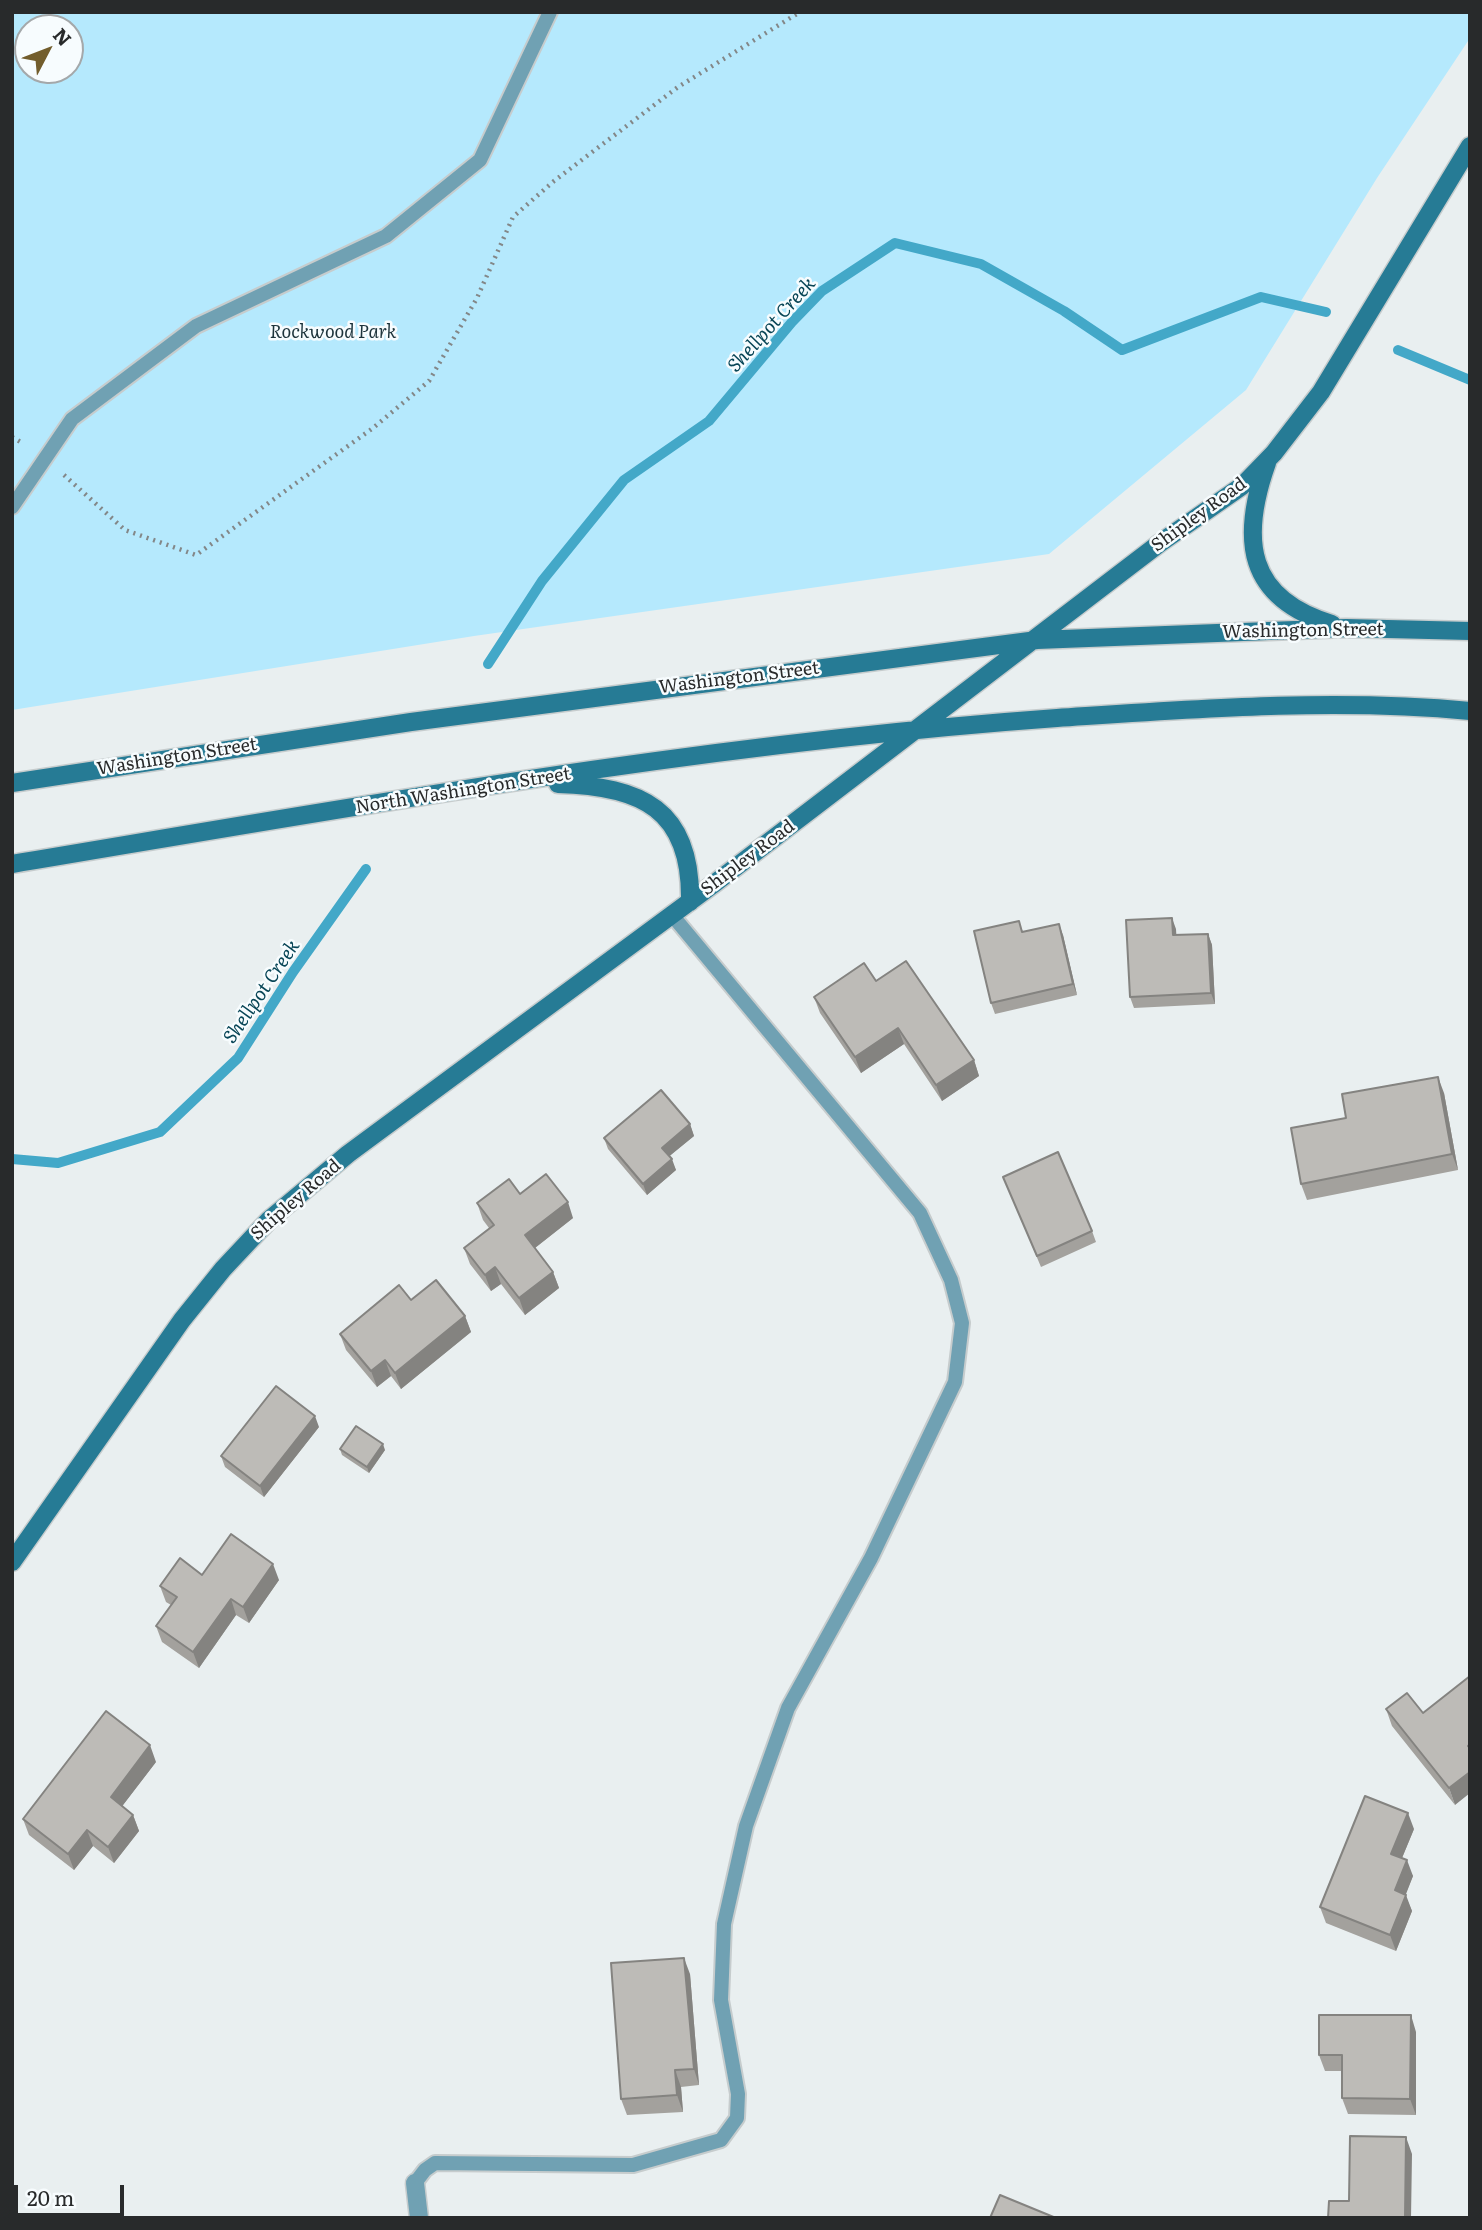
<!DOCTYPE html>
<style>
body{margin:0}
#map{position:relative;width:1482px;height:2230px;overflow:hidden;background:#e9eff0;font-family:Literata,serif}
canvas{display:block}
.frame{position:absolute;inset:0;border:14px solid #282a2b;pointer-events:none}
.north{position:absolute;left:14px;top:14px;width:70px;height:70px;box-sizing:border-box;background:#f7fcfe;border:2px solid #a4a8aa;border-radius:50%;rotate:48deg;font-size:19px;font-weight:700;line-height:28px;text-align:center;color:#282a2b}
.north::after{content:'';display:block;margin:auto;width:24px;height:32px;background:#725d2c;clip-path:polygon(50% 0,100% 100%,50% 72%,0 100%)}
.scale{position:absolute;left:14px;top:2185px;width:110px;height:32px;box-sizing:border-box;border:4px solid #282a2b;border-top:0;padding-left:9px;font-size:21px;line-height:24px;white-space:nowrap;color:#282a2b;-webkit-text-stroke:5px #f7fcfe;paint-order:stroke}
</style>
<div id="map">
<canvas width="1482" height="2230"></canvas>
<div class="frame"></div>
<div class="north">N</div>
<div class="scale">20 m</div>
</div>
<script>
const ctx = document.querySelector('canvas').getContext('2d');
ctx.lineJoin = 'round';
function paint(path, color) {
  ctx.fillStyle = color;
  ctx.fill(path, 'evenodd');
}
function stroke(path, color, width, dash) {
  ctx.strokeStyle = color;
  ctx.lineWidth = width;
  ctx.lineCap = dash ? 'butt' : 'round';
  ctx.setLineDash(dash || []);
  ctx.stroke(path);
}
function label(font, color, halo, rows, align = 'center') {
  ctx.font = font + ' Literata,serif';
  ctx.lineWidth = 5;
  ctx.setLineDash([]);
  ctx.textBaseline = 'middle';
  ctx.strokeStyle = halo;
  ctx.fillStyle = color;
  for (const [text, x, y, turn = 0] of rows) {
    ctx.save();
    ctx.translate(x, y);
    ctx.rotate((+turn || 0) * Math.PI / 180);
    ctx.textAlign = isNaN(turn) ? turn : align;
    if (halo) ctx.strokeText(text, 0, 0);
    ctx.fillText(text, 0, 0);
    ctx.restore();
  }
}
paint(new Path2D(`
 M12,12H1470V38L1377,178L1246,390L1049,554L474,636L12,710ZM28,28H70V70H28Z`), '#b5e9fd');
stroke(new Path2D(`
 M1398,350L1470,380
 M488,664L542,581L624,480L709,421L792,322L822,291L895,243L981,264L1064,311L1122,350L1261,297L1326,312
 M12,1159L58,1163L160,1132L238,1058L293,972L366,869`), '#43a8c8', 10);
const service = new Path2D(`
 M12,507L72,419L196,326L386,236L480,160L550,12
 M415,2183L425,2170L435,2163L633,2165L721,2140L737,2118L738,2094L721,2000L724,1924L746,1826L788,1708L871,1558L955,1382L962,1323L951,1280L920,1213L672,915`);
const minor = new Path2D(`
 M415,2183L419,2218`);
const secondary = new Path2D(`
 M1267,463C1240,539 1246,598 1332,624
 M12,783L411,722L1037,640L1346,628L1470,631
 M558,784C641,786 692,809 690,902
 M12,864C359,806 707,743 1057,718C1194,709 1334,698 1470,711
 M12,1562L182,1320L223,1269L269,1220L348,1154L715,883L1160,543L1242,486L1274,453L1321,392L1470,146`);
stroke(service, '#c6cccd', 18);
stroke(minor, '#c6cccd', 21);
stroke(secondary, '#c6cccd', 21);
stroke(new Path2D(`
 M12,437L24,444
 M64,475L125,530L196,555L373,428L429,381L477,298L513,217L554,181L678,87L800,12`), '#838788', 4.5, [2, 5]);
stroke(service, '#70a1b3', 14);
stroke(minor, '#70a1b3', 18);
stroke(secondary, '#267b95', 18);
paint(new Path2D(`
 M1176,929V935L1208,934L1212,945L1215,1004L1134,1008L1130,997Z
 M1023,932L1063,935L1077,995L995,1014L991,1003Z
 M876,981L974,1060L979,1076L942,1101L904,1044L861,1073L820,1013L814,997Z
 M1444,1093L1458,1170L1307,1200L1301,1184L1346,1118Z
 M690,1124L694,1136L669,1156L676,1170L647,1195L608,1149L604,1138Z
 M1003,1177L1092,1231L1096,1242L1041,1267Z
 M520,1194L573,1218L535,1248L553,1272L559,1288L525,1315L501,1284L491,1291L470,1264L464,1248L489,1228L483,1220L477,1203Z
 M411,1300L465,1316L471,1332L401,1389L391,1376L377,1387L346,1350L340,1334Z
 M319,1427L264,1497L225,1467L221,1456Z
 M340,1449L385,1450L369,1473L342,1455Z
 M202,1575L279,1580L249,1623L236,1615L199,1668L162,1642L156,1626L171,1605L166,1602L160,1586Z
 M1386,1709L1423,1713L1455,1805L1392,1726Z
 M156,1762L122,1806L133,1815L139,1831L114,1863L93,1846L74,1870L29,1835L23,1819Z
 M1414,1829L1402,1858L1413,1876L1405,1895L1412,1911L1396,1951L1326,1923L1320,1907Z
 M690,1974L699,2085L681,2087L683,2112L627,2115L621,2099Z
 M1416,2032V2115L1348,2114L1342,2098V2071H1325L1319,2055Z`), '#a3a19d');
paint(new Path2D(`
 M1172,918L1176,929L1177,946L1173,935Z
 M1059,924L1063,935L1077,995L1073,984Z
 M1208,934L1212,945L1215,1004L1211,993Z
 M898,1028L904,1044L861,1073L855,1057Z
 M974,1060L979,1076L942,1101L936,1085Z
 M1438,1077L1444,1093L1458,1170L1452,1154Z
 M690,1124L694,1136L666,1159L662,1148Z
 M672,1159L676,1170L647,1195L643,1184Z
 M568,1202L573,1218L531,1251L525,1235Z
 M495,1267L501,1284L491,1291L485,1275Z
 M553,1272L559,1288L525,1315L519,1298Z
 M465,1316L471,1332L401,1389L395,1373Z
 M385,1360L391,1376L377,1387L371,1371Z
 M315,1416L319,1427L264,1497L260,1486Z
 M383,1444L385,1450L369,1473L367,1467Z
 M273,1564L279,1580L249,1623L243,1607Z
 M231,1599L236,1615L199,1668L193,1652Z
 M150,1745L156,1762L117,1813L111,1797Z
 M1470,1772V1793L1455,1805L1449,1788Z
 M1408,1813L1414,1829L1397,1870L1391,1854Z
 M133,1815L139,1831L114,1863L108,1847Z
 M87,1830L93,1846L74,1870L68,1854Z
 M1407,1860L1413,1876L1401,1907L1395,1890Z
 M1406,1895L1412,1911L1396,1951L1390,1935Z
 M684,1958L690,1974L699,2085L694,2069Z
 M1411,2015L1416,2032V2115L1410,2099Z
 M675,2070L681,2087L683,2112L677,2095Z
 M1406,2137L1412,2154L1411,2218H1405Z`), '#848380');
const building = new Path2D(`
 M1172,918L1173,935L1208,934L1211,993L1130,997L1126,920Z
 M1019,921L1022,932L1059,924L1073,984L991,1003L974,931Z
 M906,961L974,1060L936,1085L898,1028L855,1057L814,997L864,963L876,981Z
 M1438,1077L1452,1154L1301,1184L1291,1128L1346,1118L1342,1094Z
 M661,1090L690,1124L662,1148L672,1159L643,1184L604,1138Z
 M1058,1152L1092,1231L1037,1256L1003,1177Z
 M546,1174L568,1202L525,1235L553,1272L519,1298L495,1267L485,1275L464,1248L494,1225L477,1203L509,1179L520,1194Z
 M436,1280L465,1316L395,1373L385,1360L371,1371L340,1334L399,1285L411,1300Z
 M276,1386L315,1416L260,1486L221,1456Z
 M356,1426L383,1444L367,1467L340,1449Z
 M231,1534L273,1564L243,1607L231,1599L193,1652L156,1626L177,1597L160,1586L180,1558L202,1575Z
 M1470,1676V1744L1468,1746L1470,1748V1772L1449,1788L1386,1709L1407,1693L1423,1713Z
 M106,1711L150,1745L111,1797L133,1815L108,1847L87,1830L68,1854L23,1819Z
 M1365,1796L1408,1813L1391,1854L1407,1860L1395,1890L1406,1895L1390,1935L1320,1907Z
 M684,1958L694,2069L675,2070L677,2095L621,2099L611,1963Z
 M1319,2015H1411L1410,2099L1342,2098V2055H1319Z
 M1350,2136L1406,2137L1405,2218H1328L1329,2201H1349Z
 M1000,2195L1056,2218H990Z`);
paint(building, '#bdbbb7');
stroke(building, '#848380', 2);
label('italic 18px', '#1d343c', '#f7fcfe', [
 ["Rockwood Park",333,333]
]);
label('18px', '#282a2b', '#f7fcfe', [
 ["Shipley Road",1199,515,-36],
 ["Washington Street",1303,631,-1],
 ["Washington Street",739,678,-7],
 ["Washington Street",177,757,-9],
 ["North Washington Street",463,791,-9],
 ["Shipley Road",748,858,-37],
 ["Shipley Road",296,1200,-41]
]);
label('italic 19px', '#094657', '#f7fcfe', [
 ["Shellpot Creek",772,325,-48],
 ["Shellpot Creek",262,992,-56]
]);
</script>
